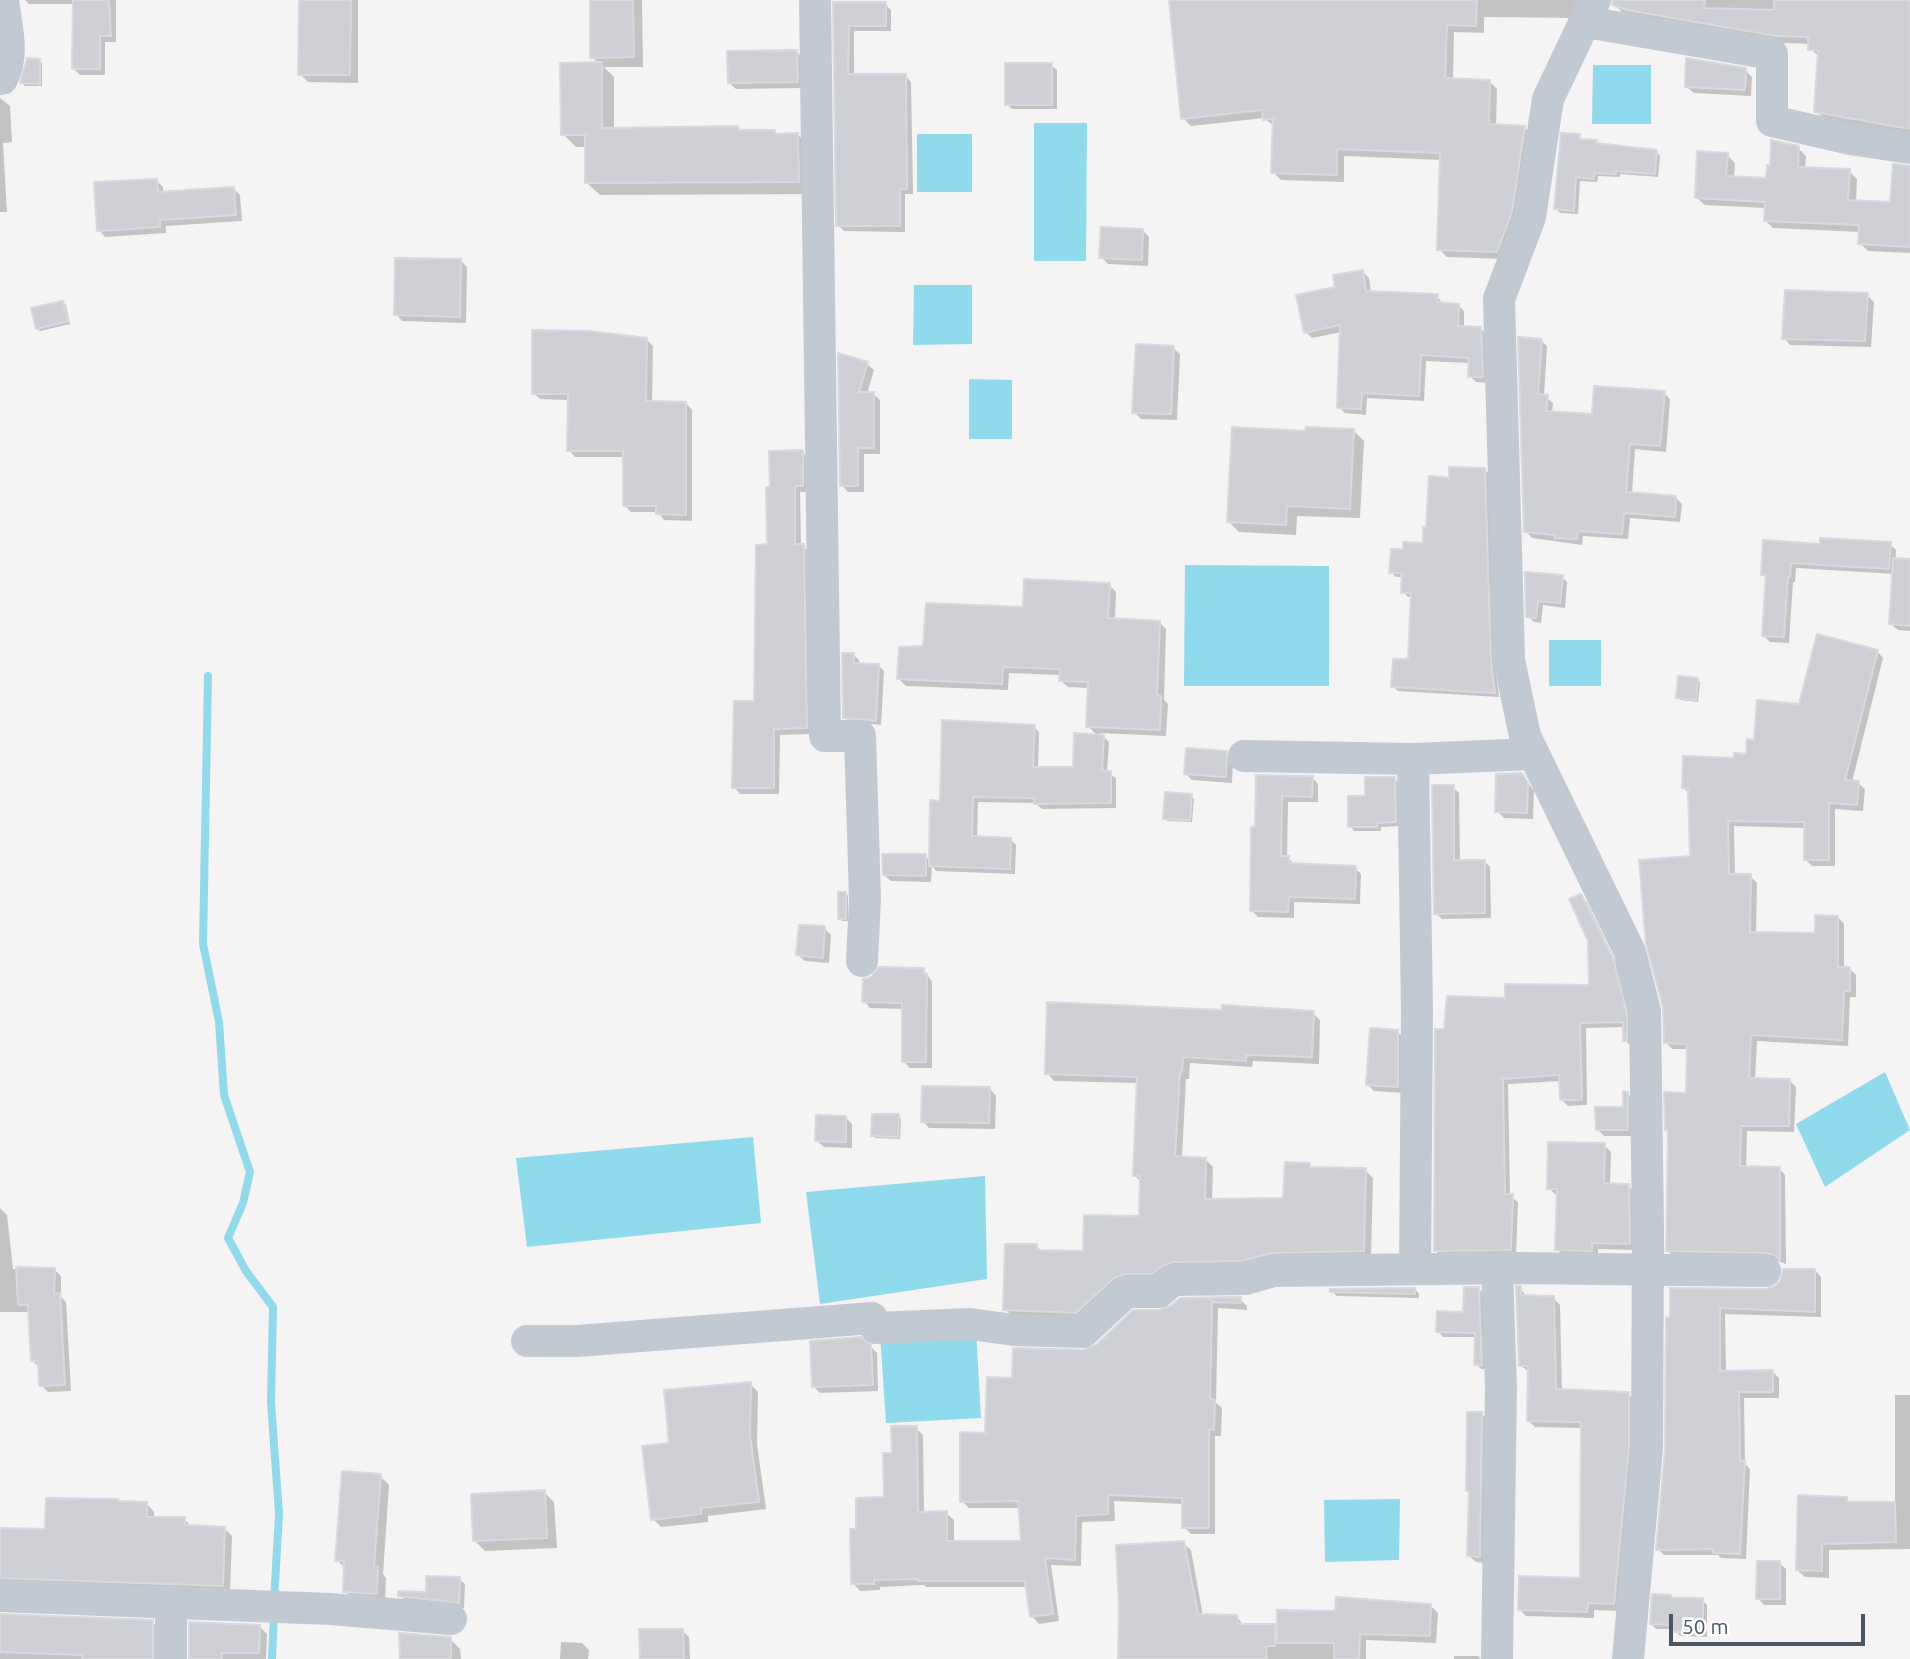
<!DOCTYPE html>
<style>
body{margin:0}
#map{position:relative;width:1910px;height:1659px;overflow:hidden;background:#f5f3f3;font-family:Ubuntu,sans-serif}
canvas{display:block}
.scale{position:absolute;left:1669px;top:1614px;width:196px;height:32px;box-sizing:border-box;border:4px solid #4a5661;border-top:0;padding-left:9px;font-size:21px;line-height:24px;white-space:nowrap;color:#4a5661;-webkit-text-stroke:5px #fff;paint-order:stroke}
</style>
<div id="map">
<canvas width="1910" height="1659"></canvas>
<div class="scale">50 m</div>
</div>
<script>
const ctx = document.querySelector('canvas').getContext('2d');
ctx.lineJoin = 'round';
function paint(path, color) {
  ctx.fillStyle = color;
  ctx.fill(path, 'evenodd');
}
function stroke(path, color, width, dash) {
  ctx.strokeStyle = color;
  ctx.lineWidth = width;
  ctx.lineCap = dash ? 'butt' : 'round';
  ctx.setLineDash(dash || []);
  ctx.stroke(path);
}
paint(new Path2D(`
 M1593,65H1651V124H1592Z
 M1034,123H1087L1086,261H1034Z
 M917,134H972V192H917Z
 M914,285H972V344L913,345Z
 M969,379L1012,380V439H969Z
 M1185,565L1329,566V686H1184Z
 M1549,640H1601V686H1549Z
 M1885,1072L1910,1130L1825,1187L1796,1124Z
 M753,1137L761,1223L527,1247L516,1158Z
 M985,1176L987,1279L820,1304L806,1192Z
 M976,1330L981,1418L886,1423L880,1334Z
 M1400,1499L1399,1560L1325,1562L1324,1500Z`), '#90daee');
paint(new Path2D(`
 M25,0H116V42H105V75H80L74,69L73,4H29Z
 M301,0H358V83L308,82L300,74Z
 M591,0H642L643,67H604L614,77V129L737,128L742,132H774L778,135H798L810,147L811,194L600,195L587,183L586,147H576L563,134L599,64L592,57Z
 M1170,0H1588L1577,18L1484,17V33L1454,32L1453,80L1489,81L1497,89L1496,127L1525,128L1532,135L1505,259L1447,257L1439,249L1442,160L1344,156V182L1281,180L1273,172L1275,127L1264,118L1191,126L1183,118Z
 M1615,0H1910V135L1824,119L1816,111L1820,57L1810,49V44L1785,43L1636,18L1622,12L1614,4Z
 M835,4H885L891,10V31H854V76H905L911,82L913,194H905V232L844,231L838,225Z
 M797,52L803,59L804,88L736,89L729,83Z
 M39,60L42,63V86H25L22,83Z
 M1051,65L1057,70V109H1012L1007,104Z
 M1745,70L1752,77L1751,96L1694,93L1687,87Z
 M0,98L10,106L12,142L3,143L7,212H0Z
 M1579,136L1583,140L1596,142L1599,145L1656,151L1660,156L1658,177L1620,174V177L1598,176L1597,182L1580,181L1578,214L1560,213L1556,209Z
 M1798,148L1806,156L1805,169L1849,171L1857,179L1856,202L1892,204L1910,167V253L1868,251L1860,243L1861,232L1773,228L1766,221V208L1705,205L1697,198L1727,155L1735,163L1734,178L1768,179Z
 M156,180L163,187V193L233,188L240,195L242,221L166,226V233L105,237L99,230Z
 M1142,230L1149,237L1148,266L1108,264L1101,257Z
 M460,260L467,267L466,323L402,321L396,314Z
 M1363,272L1369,278L1371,293L1437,296L1443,304L1458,305L1464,311V328L1481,329L1487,335L1488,383L1476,382L1470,376V363L1426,361L1424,401L1367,398L1366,415L1345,413L1339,407L1342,332L1312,338L1306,332L1337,288Z
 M1867,295L1874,302L1871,347L1790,345L1784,338Z
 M63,303L66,305L70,324L40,331L37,328Z
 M646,339L653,346L652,403H686L692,410V521L664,520L658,512H631L624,505L625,457H575L569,450V400L540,399L533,393Z
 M1541,340L1547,346L1544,396L1553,403L1552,413L1594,416L1664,393L1670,399L1666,452L1635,449L1632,494L1675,497L1682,504L1680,522L1630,518L1628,539L1583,536L1582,545L1532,538L1526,531Z
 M1173,348L1180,354L1177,420L1141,419L1134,412Z
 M840,356L867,364L874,370L867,394H873L880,400V454H864V492H848L842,485Z
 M1354,431L1364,441L1360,518L1297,516L1296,535L1239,532L1229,522L1307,433Z
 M802,452L809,459V492H800L801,546L810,552L812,734L780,735L779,794H740L734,787L756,703L771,489Z
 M1485,470L1490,475L1495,667L1499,697L1398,691L1393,686L1410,661L1413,597H1408L1403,592L1404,577H1396L1391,572L1405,551L1424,544L1428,529L1450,479Z
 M1890,544L1896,550L1895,574L1796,568L1795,582H1793L1789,643L1770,642L1764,636L1768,580L1762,574L1821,546Z
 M1527,574L1562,577L1567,582L1565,608L1543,605L1541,623L1534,622L1528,616Z
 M1109,585L1116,592L1115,620L1159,622L1166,629L1164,700L1168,704L1166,736L1100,733L1109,742L1107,773L1116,778V808L1042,809L1035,803L978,802L977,838L1010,839L1016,845L1015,874L936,871L932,866L931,882L891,881L884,875L925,856L931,862L941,802L1034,727L1039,732L1038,769L1075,768L1098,736L1088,726L1089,688L1068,687L1061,681V675L1009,673L1008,690L906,686L899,679L925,648L1025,609Z
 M1910,588V631L1898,630L1891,624Z
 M1877,651L1883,658L1852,782L1858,783L1865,789L1863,811L1835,809V866H1812L1805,859L1806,828L1734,826L1735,876H1750L1757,883L1756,933L1817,934L1838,917L1844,924V968H1849L1856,975V997H1850L1848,1046L1757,1041L1755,1080H1789L1796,1087L1794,1132L1747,1131L1746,1168H1779L1785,1175L1786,1264L1773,1259L1675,1257L1668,1251L1670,1132L1667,1129L1688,1094V1049H1672L1666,1042L1692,857L1690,794L1683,787L1748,755L1756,742L1801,705Z
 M854,655L859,660V665L879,666L884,671L881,725L850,722L845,717Z
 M1697,679L1700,682L1698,702L1681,700L1678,697Z
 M1226,753L1233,760L1232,783L1192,780L1185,773Z
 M1522,775L1534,791L1533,819L1504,818L1497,811Z
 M1257,776L1312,777L1318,784V802H1288L1287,858L1295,864L1355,868L1361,874L1360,904L1294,902V918L1258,917L1252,911Z
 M1394,779L1399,783V826L1381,827V831H1354L1350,826L1367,798Z
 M1453,787L1459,793L1460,862L1484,861L1490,867L1491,918L1442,919L1436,913Z
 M1191,796L1194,799L1192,822L1167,821L1165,818Z
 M846,893L848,896V921H842L839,919Z
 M1581,896L1587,902L1618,966L1632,1021L1631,1046L1625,1040L1624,1027L1586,1028L1587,1105L1568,1106L1562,1100L1561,1081L1508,1084L1510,1196L1518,1202L1516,1255L1441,1256L1435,1250L1446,1030L1507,1000L1591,987L1589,940Z
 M824,928L831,935L829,963L805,961L798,955Z
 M924,970L932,982V1068H910L904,1062V1009L870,1008L864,1001Z
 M1224,1012L1313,1013L1320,1020L1319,1064L1253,1061L1252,1067L1190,1063L1189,1079H1186L1182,1158L1205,1159L1213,1167L1212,1201L1285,1200L1309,1165L1314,1169L1365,1170L1373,1178L1371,1258L1281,1259L1084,1320L1013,1317L1005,1309L1036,1246L1043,1252L1085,1253L1141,1218L1142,1183L1134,1175L1139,1083L1054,1081L1047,1073Z
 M1398,1032L1404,1039V1093L1374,1091L1367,1084Z
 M990,1089L996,1096L995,1129L929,1128L923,1121Z
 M1627,1093L1634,1100V1136H1604L1598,1130L1625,1109Z
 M898,1116L901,1119L900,1139L875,1138L873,1135Z
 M846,1118L852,1124V1148L824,1147L817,1141Z
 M1604,1145L1611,1152L1610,1185L1628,1186L1635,1192V1250L1598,1249V1256H1564L1557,1249L1559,1195H1556L1549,1188Z
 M0,1208L7,1215L13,1269H54L61,1276V1297L66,1302L71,1391L48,1392L41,1385L39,1367L32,1360L30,1312H0Z
 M1815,1270L1821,1277V1317L1725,1314L1726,1372H1773L1779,1378V1398H1744L1745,1464L1750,1469L1746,1559L1721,1558L1718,1555H1664L1658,1549L1667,1450L1668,1319L1766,1291Z
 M1520,1288L1527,1297L1553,1298L1560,1305L1562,1391L1628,1394L1635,1401L1621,1611L1594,1610V1618L1526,1616L1519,1609L1582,1580V1428L1535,1427L1528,1420L1529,1372L1520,1365Z
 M1415,1289L1419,1294V1298L1337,1296L1332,1291Z
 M1479,1289L1484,1294L1486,1369H1481L1476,1364V1337H1443L1438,1331L1465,1313Z
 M1240,1299L1247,1306V1310L1218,1308L1216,1403L1222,1408L1221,1436H1215V1534H1191L1184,1527V1504L1114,1501L1115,1521L1082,1522L1081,1566L1051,1565L1059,1621L1039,1624L1032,1616L1028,1587H926L924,1585L880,1587V1590L860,1591L853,1583L857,1530L886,1499L893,1455L916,1428L923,1435L924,1513H946L954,1520V1543H1023L1020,1508H969L962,1501L987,1434L1014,1380L1084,1352L1172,1307L1181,1300Z
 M870,1346L877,1353L878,1391L820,1393L814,1387Z
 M750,1384L758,1392L757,1444L766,1509L708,1516V1522L661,1527L653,1519L671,1445Z
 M1895,1395H1910V1549L1829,1550V1578L1805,1577L1797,1570L1846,1498L1852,1504H1895Z
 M1482,1414L1488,1421L1486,1563L1476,1562L1469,1556L1471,1493L1468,1490Z
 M380,1476L389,1485L383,1574L386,1578L385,1603L354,1600L345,1591V1568L337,1560Z
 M544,1492L554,1502L557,1548L485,1551L475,1541Z
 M146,1503L154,1512V1519H184L192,1527L224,1528L232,1536L230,1594L0,1587V1529L47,1531Z
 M1183,1543L1191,1550L1203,1616L1237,1617L1244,1626H1279L1337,1613L1430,1605L1438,1613L1436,1643L1366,1640V1659H1150L1120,1637L1117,1546Z
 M1779,1563L1786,1569V1605H1764L1758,1598Z
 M459,1579L465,1584L464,1608L406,1601L400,1595L428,1594Z
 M1671,1597L1674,1599L1702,1600L1707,1605V1637L1680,1636L1675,1629H1656L1651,1624Z
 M0,1616L152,1622L160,1630V1659H0Z
 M259,1626L267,1634L266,1659H191Z
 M682,1630L689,1637L690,1659H641Z
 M450,1639L460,1649L461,1659H401Z
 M561,1642L582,1643L589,1650L588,1659H560Z
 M1454,1656H1478L1481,1659H1454Z`), '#0003');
stroke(new Path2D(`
 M208,676L203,944L219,1022L224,1095L250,1172L243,1203L228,1238L246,1271L273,1307L271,1402L279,1514L274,1601
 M272,1659L274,1614`), '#90daee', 8);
const building = new Path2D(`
 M73,0H109L111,36H100V69H72Z
 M299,0H351L350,75H298Z
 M590,0H633L634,57L590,58Z
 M1169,0H1477L1476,26L1447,25L1445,78L1490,80L1489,124L1525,126L1512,212L1497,252L1437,250L1440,153L1337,149V175L1271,173L1273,119L1263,120L1262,110L1181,119Z
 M1613,0H1705L1704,8L1774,10V0H1910V129L1814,112L1818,50H1808V37L1776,36L1627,10L1612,5Z
 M833,2H886V26H849L848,74H906L907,189H900V226H836Z
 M797,50L798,82L728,83L727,51Z
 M27,58L40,59V84L20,83Z
 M1686,58L1746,68L1745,90L1685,87Z
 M602,62V128L738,126V130H775V134L798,133L799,182L585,183V135H561L560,63Z
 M1005,63H1052V105H1005Z
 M1561,133L1580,134L1579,139L1597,140L1596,143L1657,150L1655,174L1616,171V174L1594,173V179L1576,177L1574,211L1554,209Z
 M1771,140L1799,146L1798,167L1850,169L1848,200L1890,202L1893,164L1910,166V247L1858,244L1859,225L1764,221L1765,202L1695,198L1697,151L1728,153L1726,176L1766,178L1767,165L1770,166Z
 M157,179L158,192L234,187L236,215L160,220V227L97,231L94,182Z
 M1101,227L1143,229L1142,260L1099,258Z
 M395,258L461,259L460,317L394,315Z
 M1363,270L1366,291L1438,294L1437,302L1459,304L1458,326L1481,327L1483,377H1468L1469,358L1421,355L1419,396L1362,393L1361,409L1337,408L1340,325L1304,333L1296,295L1335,287L1333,275Z
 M1785,290L1868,293L1865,341L1782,339Z
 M63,301L68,321L36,329L31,308Z
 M532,330L589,331L647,338L646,401L686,402V515L656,514V506H623V451H567L568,394H532Z
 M1518,337L1542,339L1538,394L1548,395L1546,411L1592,414L1594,386L1665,391L1660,446L1630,444L1626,492L1676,496L1675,517L1624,513L1622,534L1578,531L1577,539L1554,538L1555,535L1524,532Z
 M1136,344L1174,346L1171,414L1132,413Z
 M838,353L868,362L859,392H874V448H858V486H840Z
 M1232,427L1305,431L1306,427L1354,429L1350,509L1287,506L1286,525L1227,522Z
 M803,450V486H795V544H804L807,728L774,729V788H732L734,701H754L756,545L767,544L766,487H770L769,451Z
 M1449,467L1485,468L1491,661L1495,693L1391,687L1393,659H1408L1411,593H1401L1402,573H1389L1391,549H1403V542L1423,543V527H1426L1429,476L1449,478Z
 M1820,538L1891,542L1889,569L1791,563L1790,577H1788L1784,637L1762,636L1766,575H1761L1763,540L1820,544Z
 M1893,558L1910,559V626L1889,624Z
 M1525,572L1563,575L1560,603L1538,601L1536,618L1526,617Z
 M1024,579L1110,583L1108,618L1160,621L1157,695L1161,696L1160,730L1086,727L1088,682L1059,681L1060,669L1003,667L1002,684L897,679L899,647L923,646L926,603L1023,607Z
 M1817,634L1878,650L1845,780L1859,781L1857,805L1829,803V860H1804V822L1728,821L1729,874H1751L1750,932L1815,933V915L1838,916V967H1850V991H1844L1842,1040L1751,1035L1749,1078L1790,1079L1789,1126H1741L1740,1166L1780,1167V1260L1774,1255L1765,1253L1666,1251L1668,1130H1665L1664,1092L1686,1093L1687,1044L1664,1043L1663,1007L1646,944L1639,860L1690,856L1688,788H1682L1683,756L1734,758V753L1746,754L1747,739L1754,740L1757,700L1799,704Z
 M842,653H854V663L879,664L876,721L843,718Z
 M1678,676L1698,678L1696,700L1676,698Z
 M942,720L1035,725L1033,767H1073L1074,733L1104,735L1102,771H1111V803L1034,804V798L973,797L972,836L1011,838L1010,869L929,866L930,800L940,801Z
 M1186,748L1227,751L1226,777L1184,774Z
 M1522,773L1528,783L1527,813L1495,812L1496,774Z
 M1256,775L1313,776L1312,797L1282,796L1281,856H1289V863L1356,866L1355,899L1289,897L1288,912L1250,911L1251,827H1255Z
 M1365,777H1395L1396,822L1377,823V827H1348V796H1365Z
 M1432,785H1454V860H1485V913L1434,914Z
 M1165,792L1192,794L1190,820L1163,819Z
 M882,854H926V876L883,875Z
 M838,892H846V919H838Z
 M1581,894L1613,958L1627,1013V1041H1623V1022L1580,1023L1582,1100H1560L1559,1075L1503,1079L1505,1194H1513L1511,1250L1434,1251L1435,1029H1444L1447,996L1505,998V984L1589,985L1588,941L1569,899Z
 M799,925L825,926L823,958L796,955Z
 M879,967L924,968V974H927L926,1062H902V1003L862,1002L863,979L871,977Z
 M1047,1002L1222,1010V1005L1314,1011L1312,1057L1246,1055V1061L1183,1057L1182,1072H1180L1175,1156L1206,1158L1205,1199L1283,1198L1285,1162L1310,1163V1167L1366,1168L1364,1251L1272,1253L1242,1261L1173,1262L1162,1266L1152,1274H1126L1114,1278L1076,1313L1003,1310L1005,1244H1037V1250L1083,1251L1084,1215L1139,1216L1140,1176H1133L1137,1077L1045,1074Z
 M1370,1028L1398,1030V1087L1366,1085Z
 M922,1086L990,1087L989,1123L921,1122Z
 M1623,1091L1628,1092V1130H1596L1595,1107H1623Z
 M872,1114H899L898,1137L871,1136Z
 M816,1115L846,1116V1142L815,1141Z
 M1548,1142L1605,1143L1604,1183L1629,1184L1630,1244L1592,1243V1251L1555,1250L1557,1189H1547Z
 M16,1267L55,1268L54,1294L60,1293L65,1385L39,1386L38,1361H31L28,1305H18Z
 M1783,1269H1815V1312L1720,1308V1371L1773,1370V1392H1739L1740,1461H1745L1740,1554L1713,1553V1549L1656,1550L1665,1450L1666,1318L1670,1317V1288L1765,1289L1773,1287L1780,1281Z
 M1516,1286H1521V1295L1554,1296L1556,1389L1629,1392V1447L1614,1604L1588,1603L1587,1612L1518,1610L1519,1576L1580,1578L1581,1422L1527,1421L1528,1366H1519Z
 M1464,1287H1479L1482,1365H1474L1475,1333L1436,1332L1437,1311L1463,1312Z
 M1415,1288V1294L1330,1292V1289Z
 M1241,1297V1303L1212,1302L1210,1399L1215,1400L1214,1430L1209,1429V1528H1182V1498L1108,1495V1514L1076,1516L1075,1560L1045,1558L1053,1614L1030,1617L1025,1581H918V1579L874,1580V1584H851L850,1529H856V1498L884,1497L883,1453H892L891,1426H917L918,1512L947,1511V1541H1021L1018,1501L960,1502V1432L985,1433L987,1377L1012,1378L1013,1348L1083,1350L1096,1345L1133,1310H1160L1171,1306L1180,1298Z
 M861,1337L871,1345L873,1385L812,1387L810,1341Z
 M751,1382L750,1435L759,1502L701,1508V1514L651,1520L642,1446L669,1443L664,1390Z
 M1467,1412H1482L1480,1557L1467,1556L1469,1491H1466Z
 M342,1471L381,1474L374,1566L378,1567L377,1594L343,1592L344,1561H335Z
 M545,1490L547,1538L473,1541L471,1494Z
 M1798,1495L1847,1497V1502H1895L1896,1542L1822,1544V1571L1796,1570Z
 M46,1498L118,1499V1501L147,1502V1517H185V1525L225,1527L223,1586L0,1578V1528L45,1529Z
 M1184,1541L1198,1614L1237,1615L1238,1624H1275V1646H1266L1267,1659H1118L1119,1608L1116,1545Z
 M1757,1561H1780V1599H1756Z
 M426,1576L460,1577L459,1603L398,1596V1591L426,1592Z
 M1652,1594L1671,1595V1598H1703V1632H1673V1625L1650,1624Z
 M1336,1597L1431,1604L1430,1636L1360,1634L1359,1659H1334V1643H1277V1610L1335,1611Z
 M0,1614L153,1620V1659H82V1655L0,1652Z
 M189,1622L260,1625L259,1653H222V1659H189Z
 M639,1629H683L684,1659H640Z
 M399,1633L451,1637V1659H400Z`);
paint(building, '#cdcfd5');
stroke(building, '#d7d9de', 2);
stroke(new Path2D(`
 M815,0L825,736H860L865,899L862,961
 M1595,0L1548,99L1530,217L1499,299L1509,660L1525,736L1630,952L1645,1011L1648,1229L1647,1448L1628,1659
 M1586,22L1772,54V121L1850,139L1910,148
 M0,79H2C15,55 6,26 3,0
 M1244,756L1413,759L1533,754
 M1413,759L1417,1010L1415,1269
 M1497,1268L1501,1389L1497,1659
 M527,1341H577L872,1318L876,1328L970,1324L1014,1330L1083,1332L1126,1292H1159L1173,1280L1245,1279L1273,1271L1517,1268L1765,1271
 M0,1596L330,1609L451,1619
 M171,1602V1659`), '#c1cad2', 32);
</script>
